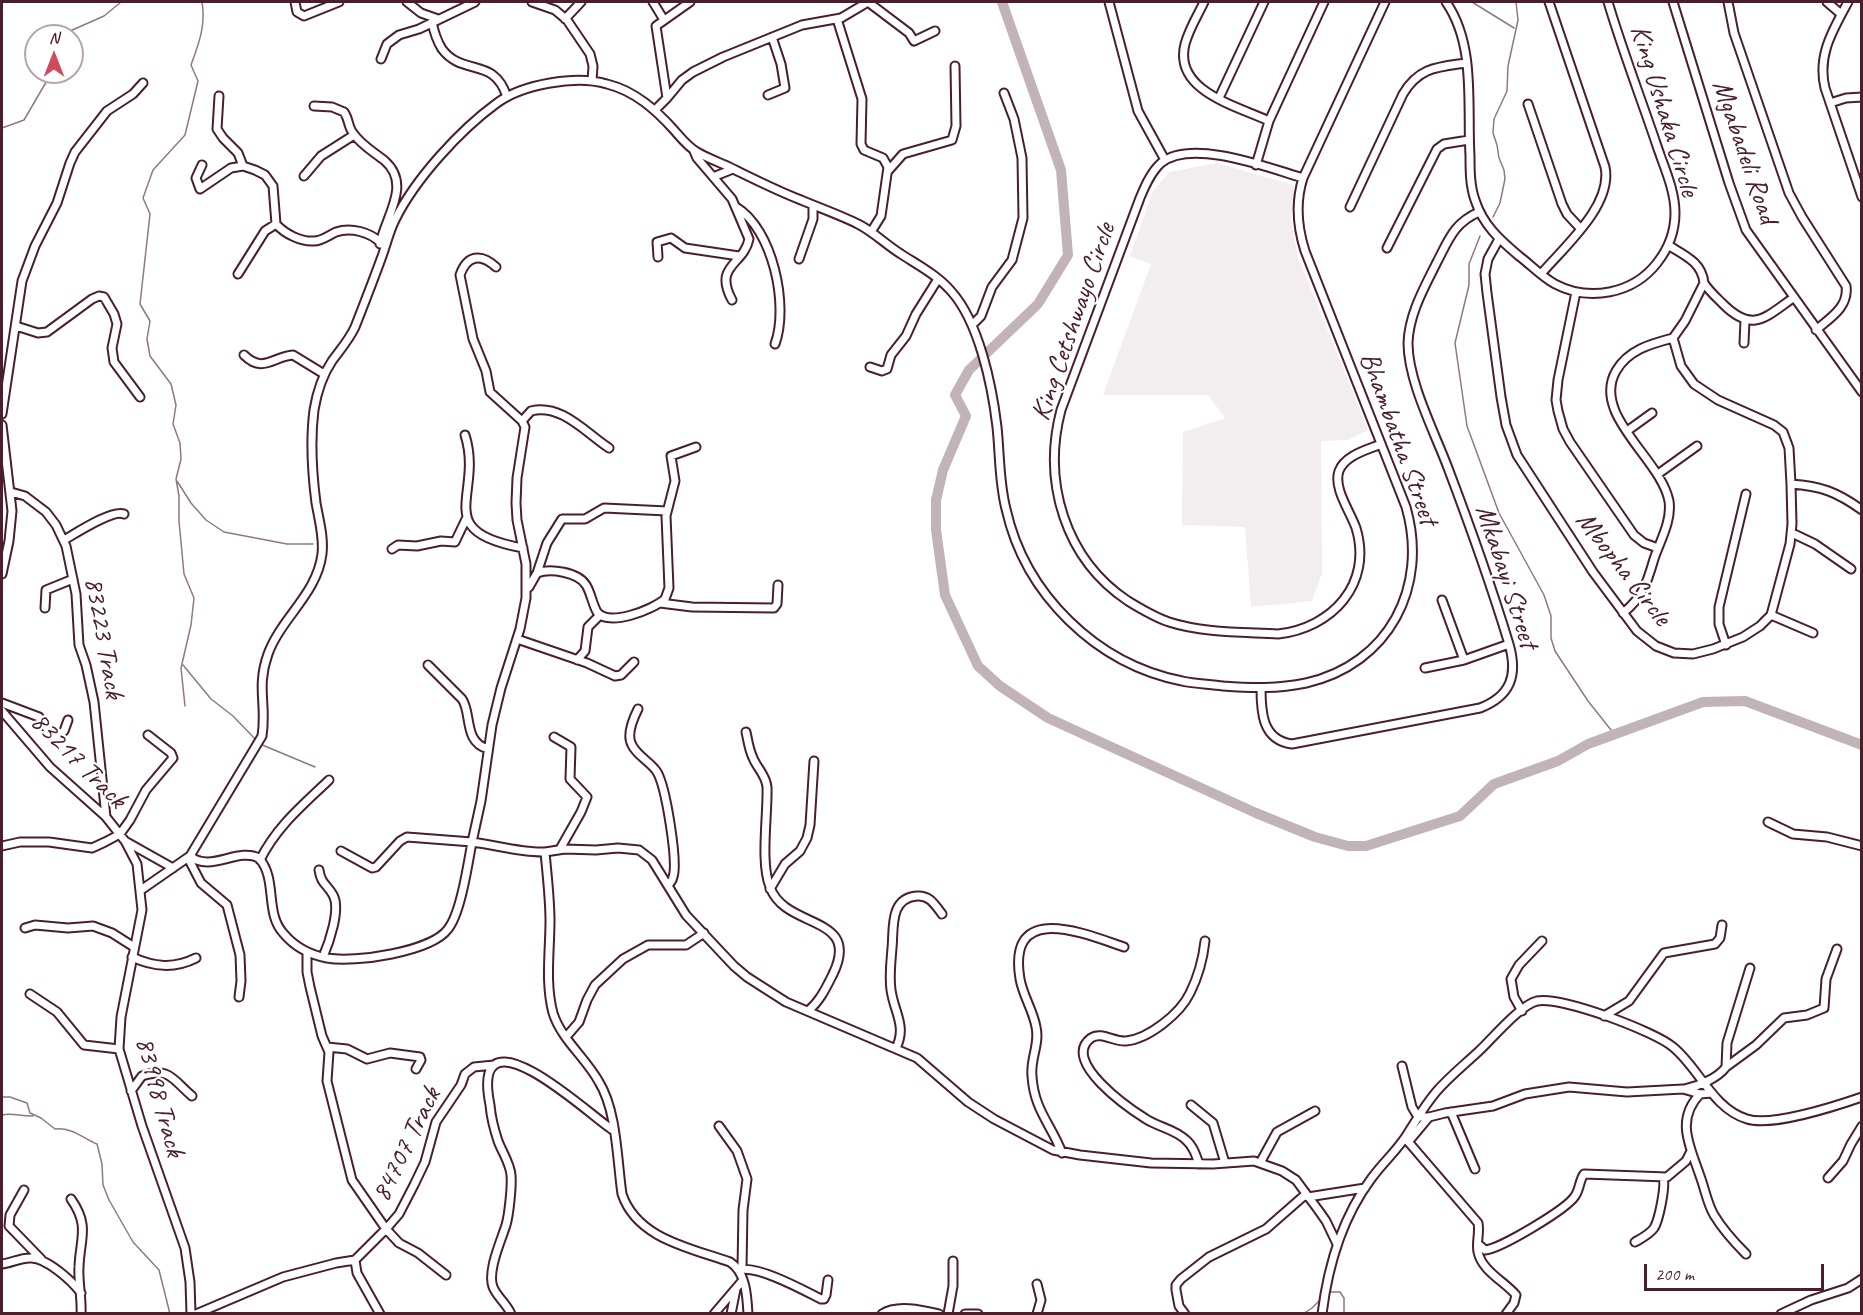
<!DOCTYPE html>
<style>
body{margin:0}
#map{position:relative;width:1863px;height:1315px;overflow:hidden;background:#fff;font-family:Caveat,sans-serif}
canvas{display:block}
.frame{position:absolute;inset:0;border:3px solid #4a1f2b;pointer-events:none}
.north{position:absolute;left:24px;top:24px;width:60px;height:60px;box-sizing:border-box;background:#fff;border:2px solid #b7a5aa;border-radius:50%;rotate:0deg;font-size:16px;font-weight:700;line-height:24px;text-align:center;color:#4a1f2b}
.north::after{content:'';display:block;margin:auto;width:21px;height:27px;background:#d1495b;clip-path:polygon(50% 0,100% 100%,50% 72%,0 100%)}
.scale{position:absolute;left:1644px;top:1264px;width:180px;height:27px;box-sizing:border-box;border:3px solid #4a1f2b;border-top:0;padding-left:8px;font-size:18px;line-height:21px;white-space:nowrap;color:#4a1f2b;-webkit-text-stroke:4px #fff;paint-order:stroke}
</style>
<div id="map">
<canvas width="1863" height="1315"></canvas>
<div class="frame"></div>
<div class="north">N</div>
<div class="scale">200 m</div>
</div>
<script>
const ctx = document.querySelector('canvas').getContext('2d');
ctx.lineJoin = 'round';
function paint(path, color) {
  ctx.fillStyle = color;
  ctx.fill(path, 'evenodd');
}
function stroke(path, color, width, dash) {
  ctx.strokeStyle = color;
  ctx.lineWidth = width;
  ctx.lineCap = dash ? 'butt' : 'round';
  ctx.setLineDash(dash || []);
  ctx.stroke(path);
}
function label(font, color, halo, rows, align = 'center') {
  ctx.font = font + ' Caveat,sans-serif';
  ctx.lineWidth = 4.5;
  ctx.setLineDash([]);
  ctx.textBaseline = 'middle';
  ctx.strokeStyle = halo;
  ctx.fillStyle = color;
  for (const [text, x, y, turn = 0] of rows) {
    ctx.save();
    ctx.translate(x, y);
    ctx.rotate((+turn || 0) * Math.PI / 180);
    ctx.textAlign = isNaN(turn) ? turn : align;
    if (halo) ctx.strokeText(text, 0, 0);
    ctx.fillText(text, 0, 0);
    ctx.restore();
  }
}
paint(new Path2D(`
 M1217,163L1294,185L1291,221L1298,257L1368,430L1348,440L1321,441L1322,573L1312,601L1251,607L1245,527L1182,525L1183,432L1225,418L1208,395H1103L1151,264L1130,256L1153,191L1169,172Z`), '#f2eeef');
stroke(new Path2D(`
 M1472,2L1514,28
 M68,36L70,31L104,16L121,2
 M2,128L24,120L52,72
 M1493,217L1500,203L1505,179L1504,170L1499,158L1497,145L1493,133L1494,119L1507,91L1508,66L1518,20L1516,2
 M1480,236L1469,264V285L1455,343L1467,426L1499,513L1544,595L1551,616V638L1555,651L1588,701L1615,735
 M177,481L191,503L206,520L224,532L287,544H313
 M183,665L211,699L233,716L257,741
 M185,706L181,668L191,625L194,598L184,574L179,521V496L176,479L181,459L180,443L173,424L176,405L171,384L150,356L147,339L150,321L140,304L150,214L143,198L153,170L185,135L198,81L191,65C199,43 206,25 202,2
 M260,744L315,767
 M2,1097H10L27,1103L30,1113L41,1118L55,1129C71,1127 83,1138 97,1144L102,1164L103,1185L109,1200L133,1242L159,1270L170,1314
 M2,1115C12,1112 22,1117 33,1116
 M1329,1292H1340L1344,1298V1312L1346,1314
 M1303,1314L1312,1308L1321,1299
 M1396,1314H1398`), '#91787e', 1.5);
stroke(new Path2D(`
 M1002,2L1061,170L1068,255L1038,304L969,370L955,395L966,416L943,470L936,500V530L945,595L978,666L1000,686L1048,718L1256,813L1315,837L1348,846H1366L1460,816L1494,784L1558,761L1588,744L1703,702L1745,701L1862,745`), '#c1b3b6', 10);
const street = new Path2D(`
 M295,2L297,12L304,16L339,2
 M407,2L421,13L438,19
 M532,2L555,10L567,20L590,54L593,66L592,81
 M653,2L664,20
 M868,2L909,33L914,41L935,31
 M1109,2L1138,111L1165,160
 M1204,2C1198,15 1189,29 1185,44C1173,91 1237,106 1269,121
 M1446,2C1476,45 1467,105 1470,156C1470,170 1470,186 1475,200C1483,225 1500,240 1519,256C1531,265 1542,277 1555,284C1589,302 1633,294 1657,263C1668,249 1675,231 1675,213C1675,189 1663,165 1656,143C1640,96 1622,49 1608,2
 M1673,2L1729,183L1746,230L1862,392
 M1728,2L1734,33L1789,193L1802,217L1846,286C1849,307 1830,318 1816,330
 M1827,2L1841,14
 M1848,2C1833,30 1817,55 1825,88L1862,197
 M565,19L581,2
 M837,19L862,99L861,144L864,150L883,158L888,167L881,216L871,232
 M432,22C434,32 437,41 442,49C463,77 494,56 507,97
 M381,59L387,44L399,35L419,29L475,2
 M768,95L785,88L781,64L772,37
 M219,96L217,129L223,138L238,153L243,166
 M667,98L656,26L690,2
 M1219,98L1264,2
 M1830,103L1846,98L1862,97
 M1528,104L1562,204L1567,214L1580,228
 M314,106L332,107L344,112C349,119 348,127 353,133C361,145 374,152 385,161C412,185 385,217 380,244
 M655,110L667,98L682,80L693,72L723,57L802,25L841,18L868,2
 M694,151L697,158L732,199L749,239C744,265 713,265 732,300
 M202,165L196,178L200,189L231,168L243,166L255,170L265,175L273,186L276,224C285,234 301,242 314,241C322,241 329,235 336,232C351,227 370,232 381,243
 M1256,165L1269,121L1324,2
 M888,171L903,154L952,140L956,126L955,66
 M304,176L321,156L354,135
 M713,177L733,169
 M1303,178C1269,168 1192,138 1161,163C1151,172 1145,186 1140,198L1061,410C1042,482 1065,559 1128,601C1141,609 1154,617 1169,622C1203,633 1242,632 1278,634C1332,628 1373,584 1356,528C1350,511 1333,488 1339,471C1345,455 1367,450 1381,444
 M736,207C773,229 789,306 775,344
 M1350,207L1403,94C1419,67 1438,67 1466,63
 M1499,239L1488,259L1485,274L1487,293L1501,397L1506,425L1517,455L1593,572L1637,631L1656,646L1674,653L1693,654L1713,649L1743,637L1760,626L1771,615L1790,544L1792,524L1791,484L1789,448L1783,432L1774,425L1718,400L1694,384L1681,366L1673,338L1685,321L1704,283C1702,262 1684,255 1668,245
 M1387,248L1437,149L1444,144L1469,140
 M658,257L657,242L671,238L685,248L739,256
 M799,259L813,219V205
 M238,274L265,231L276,224
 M1541,274C1564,247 1613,205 1605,167L1549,2
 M1704,283C1709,291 1716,297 1723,304C1752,333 1765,318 1793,298
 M1576,292L1558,380L1556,400L1558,411L1563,429L1570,442L1634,535L1644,543L1658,548
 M972,325L981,316L992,287L1012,260L1023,218L1022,158L1014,119L1004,93
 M16,326L38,333L47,332L92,299L99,296L104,297L114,314L117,324L112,348L114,362L140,397
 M1744,343L1745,320
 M244,355C263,374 274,356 293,355L324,374
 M870,367L882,371L887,369L891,355L906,336L916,314L938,279
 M2,414L22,281L35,246L57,203L70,163L75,152L107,111L133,94L143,83
 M522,421L531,411C561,403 586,433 609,448
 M2,425L12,511L9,541L2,574
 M1627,431L1652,413
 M465,435C484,495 429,531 523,548
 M1658,474L1697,446
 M1791,484C1821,486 1837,492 1862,510
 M11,492L25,496L46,512L56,525L66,546L76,594L79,645L86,665L94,702L106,817
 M1792,533L1815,544L1851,569
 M64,540C76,533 113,509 124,514
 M392,549L398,545L417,546L441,541L455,542L466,519
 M537,573L547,543L562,519H585L604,508L667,511
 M529,587L537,573C550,568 578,572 586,585C591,593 592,603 597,612C609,627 652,610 665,599L669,588L666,516L675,481L671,456L696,447
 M1442,600L1464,660
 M660,603L692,607L774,608L777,604L778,585
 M45,608L46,590L73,579
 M1623,613C1643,597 1647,583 1654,559C1660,541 1672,521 1669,501C1661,459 1591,415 1616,371C1628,350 1650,344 1673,338
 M1771,615L1813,633
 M517,639L587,663L615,676L621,675L634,662
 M1726,645L1719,624V607L1746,494
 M577,660L585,651L588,627L600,615
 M428,665L462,699C472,713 463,742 488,749
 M1425,668L1464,660L1509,644
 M1261,688C1261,712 1262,740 1292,744L1480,708C1511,696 1518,675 1509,644C1491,585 1470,526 1448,468C1434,431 1408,381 1408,343C1409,314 1424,288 1437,262C1449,239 1454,223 1479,212
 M2,703L39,717L51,735L55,737L64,731L68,720
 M638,709C633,719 626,735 632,745C637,756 651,762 657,772C666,787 678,862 673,877C672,882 671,882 668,885
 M2,711L50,767L106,817L125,841L137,864L142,910L121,1017L119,1049L142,1126L185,1248L190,1282L191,1314
 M746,732C748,741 749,750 753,758C757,768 766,775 767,787C768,814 760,863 770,887C785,930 862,914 833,974C826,988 820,1001 808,1011
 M554,737L571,747L570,779L587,797L581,812L560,849
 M1768,822L1793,834L1827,837L1862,846
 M125,841L173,868
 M2,846L20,842H49L92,848L105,842L120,834L130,820L146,790L173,758L171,753L148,735
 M341,851L372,868L376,867L400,841L407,837L472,842L481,801L492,725L501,688L520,629L526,598V564L517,520L516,503L517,478L525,427L522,421L490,392L486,371L473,339L460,275C467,255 481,253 496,267
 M545,852L565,849L596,850L618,848L639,850L652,860L686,915L734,966L747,977L786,1002L917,1058L968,1102L994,1119L1053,1150L1080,1155L1151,1163L1213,1164L1254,1161L1282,1171L1296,1180L1319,1211L1326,1221L1337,1244
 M190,856C211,873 237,847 259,858C278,880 264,913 284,934C295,947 311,955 327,958C355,963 431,952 448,929C461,913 468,863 472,842C496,845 521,853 545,852C547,875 550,898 550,921C550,951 545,983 553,1013C561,1039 586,1058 599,1082C617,1111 617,1160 622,1194C637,1239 691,1248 730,1262C746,1272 747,1296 748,1314
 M188,858L201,883L227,905L240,955L241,981L239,997
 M260,860C277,826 303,805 329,780
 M319,870C321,884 327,884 333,895C341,909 329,943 323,957
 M770,889L785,864L800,851L807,838L810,825L814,761
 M141,890L190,856L262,736C267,705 256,687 268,654C281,618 317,594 322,554C324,537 319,520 316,503C312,472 310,441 314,410C317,392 322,376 332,361C340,350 349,340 355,327C364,304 373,281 381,259C386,246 389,232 395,220C415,179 460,130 497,103C523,84 576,75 607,84C635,91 656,110 674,130C681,138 688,147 697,152C705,157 716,161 725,165C750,177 775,190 801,200C820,208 840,215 858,224C874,232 886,245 901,254C918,265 937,275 951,291C979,322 992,385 997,427C1000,455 999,482 1006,509C1025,594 1096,664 1182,681C1195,684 1210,684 1223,686C1251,688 1278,689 1306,683C1389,664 1429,587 1406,507L1305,251C1297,226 1295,203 1303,178L1385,2
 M25,928L35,925L68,928L93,926L112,933L134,947
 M132,957C154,967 174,969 196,958
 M30,994L57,1012L84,1045L119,1049
 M1522,1011L1514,997L1511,979L1519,965L1542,941
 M1604,1016L1629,1001L1664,953L1715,944L1720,938L1722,925
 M566,1037L579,1022L587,1000L595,985L623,959L648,945H686L704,933
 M327,1047L347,1049L367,1059L390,1053L420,1057L421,1060L416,1069
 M896,1048C907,1026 894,1012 891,990C889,976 891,962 892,948C894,929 889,898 917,896C930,895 935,905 942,914
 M1402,1066L1412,1107L1418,1117H1429L1445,1113L1493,1106L1525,1094L1569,1087L1627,1092L1683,1089L1700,1094L1712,1093
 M1726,1067L1756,1045L1784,1018L1807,1015L1824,1008L1826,979L1837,949
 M1685,1089C1699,1086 1718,1078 1726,1067L1727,1043L1750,968
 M131,1091L142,1076C170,1067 172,1079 192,1096
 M1700,1094C1675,1120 1690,1146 1700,1176C1705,1189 1707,1203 1714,1215C1723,1230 1734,1242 1746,1254
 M1191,1105L1213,1123L1225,1163
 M1451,1112L1475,1169
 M719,1126L737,1151L747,1179L743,1210L742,1268
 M1405,1138L1478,1223C1480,1233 1476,1242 1478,1252C1482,1271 1504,1281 1516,1295L1514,1303L1506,1314
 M1409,1141L1429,1117
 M1062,1153C1051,1124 1034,1110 1032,1076C1030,1059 1040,1044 1036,1027C1033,1010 1023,996 1020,979C1007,901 1083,933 1124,947
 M1260,1163L1277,1132L1315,1111
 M1199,1164C1196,1155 1193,1146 1186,1140C1175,1129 1158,1127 1146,1119C1130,1109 1060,1061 1091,1038C1101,1031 1114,1042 1126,1041C1148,1039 1180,1014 1190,993C1198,977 1203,959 1205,941
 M1828,1178L1843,1161L1851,1144L1862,1126
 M24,1190L10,1215L9,1226L41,1259
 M1308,1197L1365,1188
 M71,1199C90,1226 80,1238 79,1267C78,1282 82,1298 81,1314
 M1635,1242C1642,1238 1650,1234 1654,1228C1659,1220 1666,1186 1663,1177
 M1478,1244L1485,1250C1500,1249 1567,1209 1575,1196C1580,1189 1579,1181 1584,1174L1667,1177L1686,1161L1691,1151
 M355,1260L357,1273L380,1314
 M2,1264C11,1263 20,1258 30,1258C46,1257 72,1281 81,1293
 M739,1270C758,1265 803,1290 821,1299H824L826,1295L828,1280
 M446,1275L418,1253L399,1243L386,1229L399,1214L414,1185L425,1162L436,1122L461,1085L465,1074L474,1067L494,1065
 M1037,1284L1041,1300L1037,1314
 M196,1314L283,1277L336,1263L355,1260L386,1229L352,1180L327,1081L329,1052L322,1036L310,987L307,972V952
 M511,1314C507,1304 497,1297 493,1287C487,1271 501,1241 506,1225C509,1215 512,1186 511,1175C510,1163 502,1152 498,1141C494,1129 491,1117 490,1105C488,1095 486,1083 489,1073C502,1031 597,1121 613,1130
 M714,1314L743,1280
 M731,1314L736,1289
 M882,1314C897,1304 922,1310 939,1314
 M948,1314L953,1286V1261
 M965,1314H978
 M1185,1314L1179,1306L1176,1290V1285L1181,1279L1209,1257L1266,1229L1306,1194
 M1322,1314C1328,1266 1342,1218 1371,1179C1383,1162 1398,1150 1408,1133C1417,1119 1425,1105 1436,1092C1449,1077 1464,1065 1479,1051C1492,1039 1520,1005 1537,1001C1561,996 1654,1031 1673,1047C1699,1068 1713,1109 1747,1119C1771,1127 1836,1106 1862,1097
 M1781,1314L1811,1300L1848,1288L1862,1279`);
stroke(street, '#4a1f2b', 11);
stroke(street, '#fff', 7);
label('28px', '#4a1f2b', '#fff', [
 ["King Ushaka Circle",1664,111,73],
 ["Mgabadeli Road",1744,152,71],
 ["King Cetshwayo Circle",1074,322,-71],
 ["Bhambatha Street",1398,439,70],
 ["Mbopha Circle",1623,569,52],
 ["Mkabayi Street",1506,577,72],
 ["83223 Track",103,638,80],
 ["83217 Track",78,761,45],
 ["83998 Track",159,1097,75],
 ["84707 Track",407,1145,-64]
]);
</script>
